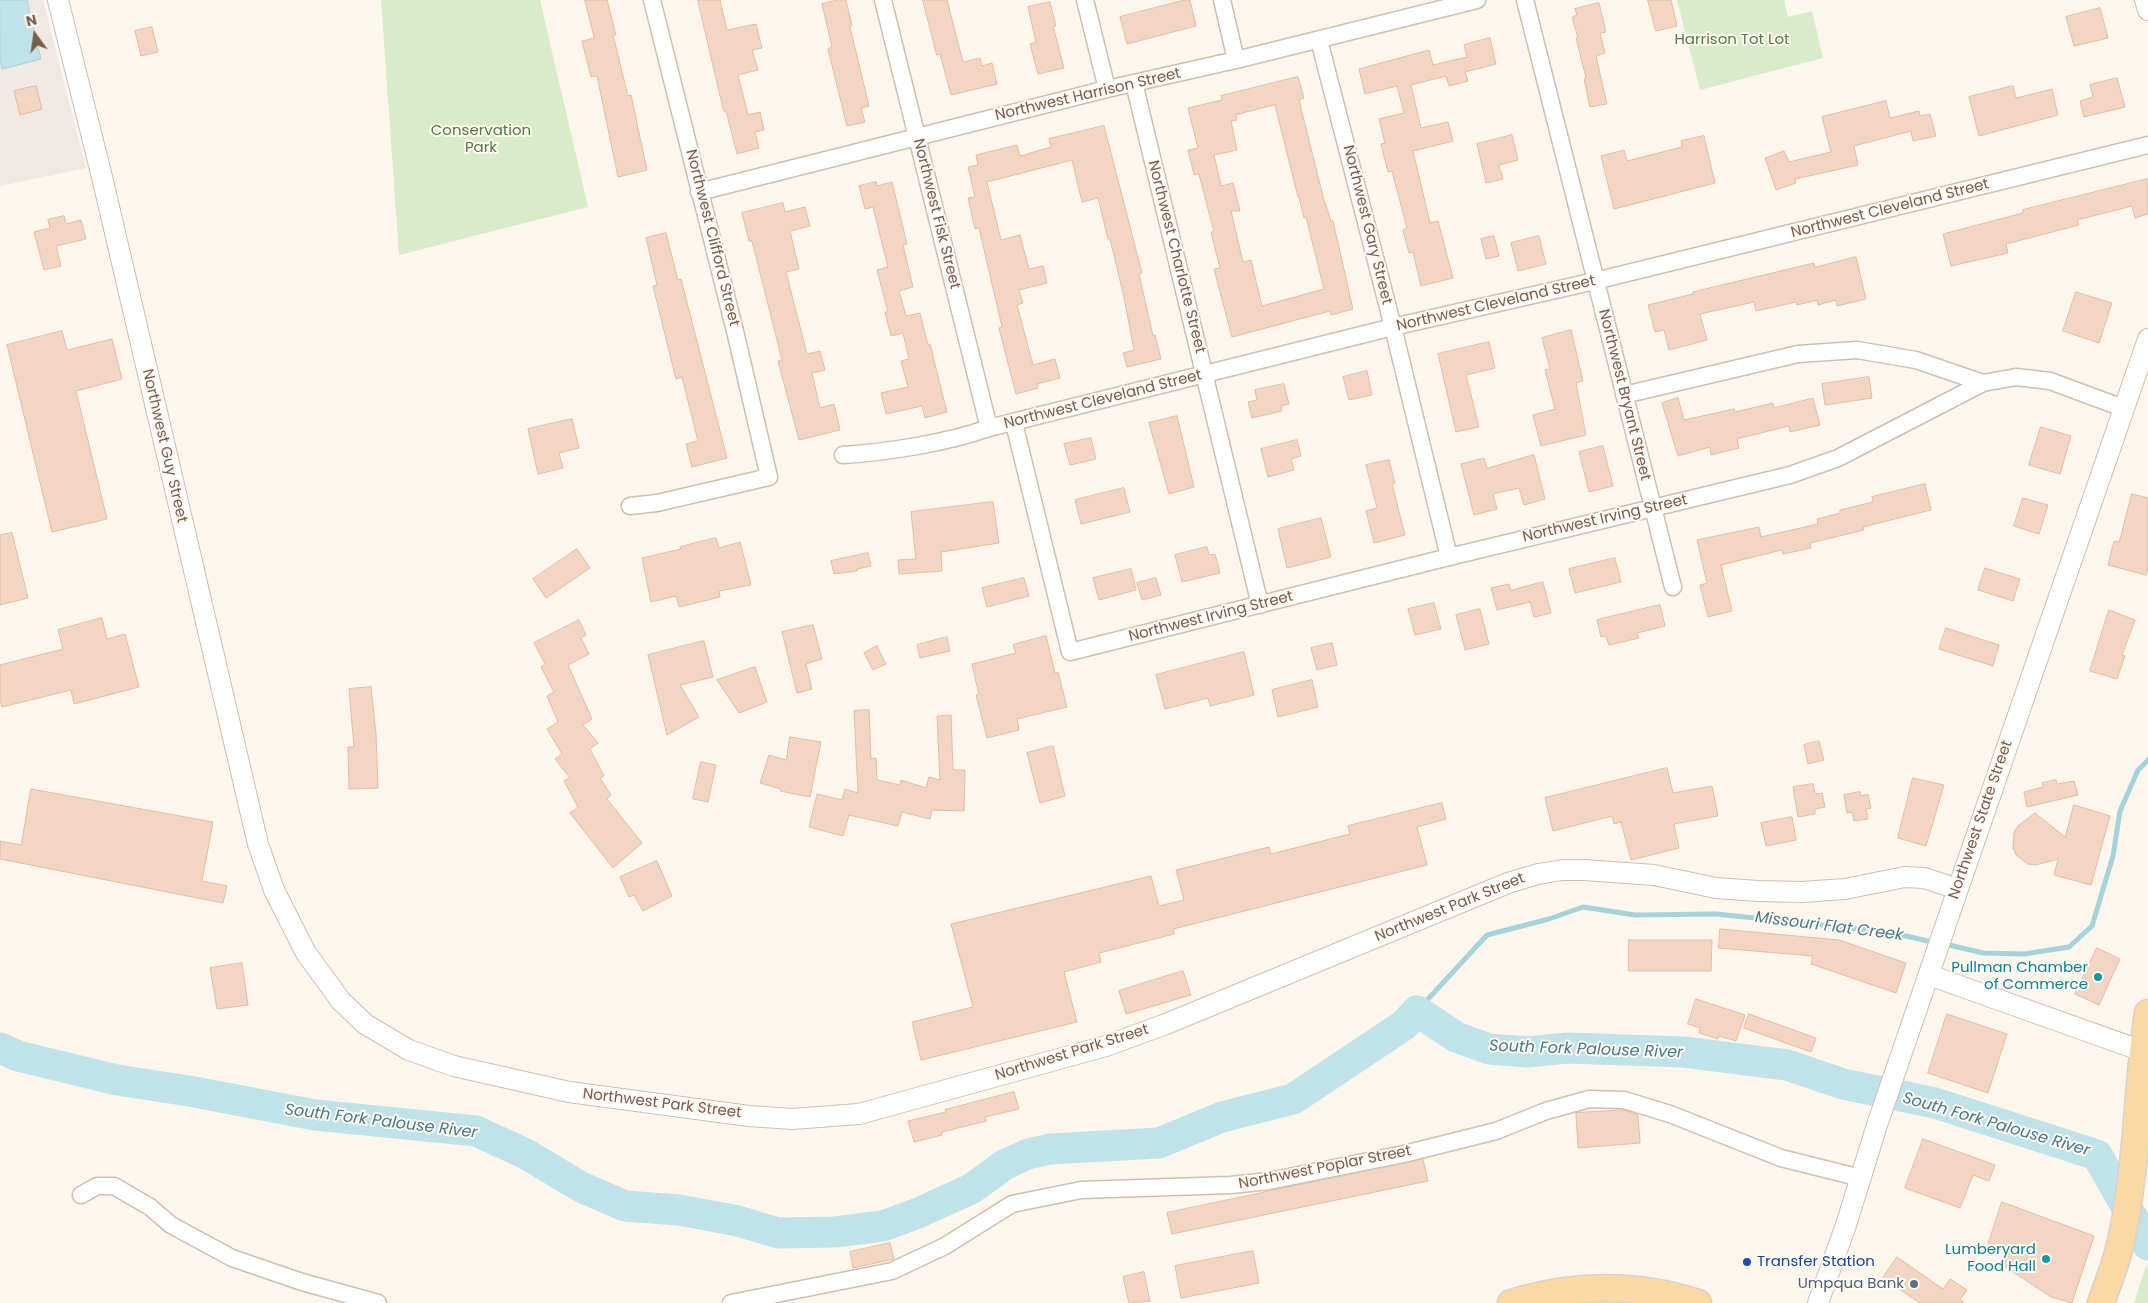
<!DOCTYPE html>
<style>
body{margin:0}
#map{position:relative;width:2148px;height:1303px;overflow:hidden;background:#fdf6ec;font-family:Poppins,sans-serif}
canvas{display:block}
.north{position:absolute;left:10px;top:10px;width:50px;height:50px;-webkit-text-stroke:4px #fffaf3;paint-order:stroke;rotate:346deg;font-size:14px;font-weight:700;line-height:20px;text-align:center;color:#7a5c4d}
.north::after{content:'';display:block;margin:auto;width:18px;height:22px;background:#7a5c4d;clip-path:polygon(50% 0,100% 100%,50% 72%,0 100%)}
</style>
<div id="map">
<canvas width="2148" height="1303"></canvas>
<div class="north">N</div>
</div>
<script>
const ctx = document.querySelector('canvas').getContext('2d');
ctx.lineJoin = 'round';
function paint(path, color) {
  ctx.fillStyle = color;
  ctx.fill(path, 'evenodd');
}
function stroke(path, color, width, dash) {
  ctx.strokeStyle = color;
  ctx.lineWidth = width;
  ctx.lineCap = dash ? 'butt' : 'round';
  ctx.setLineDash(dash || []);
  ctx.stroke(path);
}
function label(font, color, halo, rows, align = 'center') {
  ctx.font = font + ' Poppins,sans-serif';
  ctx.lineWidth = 4;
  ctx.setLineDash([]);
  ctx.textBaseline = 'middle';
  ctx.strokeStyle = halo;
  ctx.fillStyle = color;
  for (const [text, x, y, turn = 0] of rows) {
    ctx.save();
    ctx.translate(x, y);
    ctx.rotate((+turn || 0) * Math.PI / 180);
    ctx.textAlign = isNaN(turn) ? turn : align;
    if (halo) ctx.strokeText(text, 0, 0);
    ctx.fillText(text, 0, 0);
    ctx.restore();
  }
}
paint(new Path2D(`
 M0,0H43L86,168L0,186Z`), '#efe9e4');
paint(new Path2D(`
 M381,0H540L588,207L399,255Z
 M1677,0H1784L1788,17L1812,11L1823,58L1700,90Z
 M2146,1266L2148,1270V1303H2134Z`), '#d8ecc9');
const water = new Path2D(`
 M0,0H27L41,59L2,69L0,58Z`);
paint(water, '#bfe3e8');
stroke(water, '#a5d3da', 1);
stroke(new Path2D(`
 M1945,944L1983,953L2024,954L2069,947L2092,926L2113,856L2120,811L2138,770L2148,760
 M1417,1011L1487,935L1549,919L1583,907L1635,915L1716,914L1889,932L1936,943`), '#a5d3da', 5);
stroke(new Path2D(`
 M0,1048L18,1056L117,1080L189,1091L315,1115L476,1131L526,1154L581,1187L625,1206L679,1210L738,1221L778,1233L835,1232L883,1226L918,1213L971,1189L1004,1165L1028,1154L1050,1149L1159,1143L1222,1117L1293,1099L1404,1025L1417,1011L1456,1037L1489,1049L1527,1052L1567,1048L1684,1052L1787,1065L1843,1084L1935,1103L2097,1155L2148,1245`), '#bfe3e8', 31);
const building = new Path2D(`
 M585,0H607L616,35H613L628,96L631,95L647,170L618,177L597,76L591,77L582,41L594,38Z
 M698,0H720L727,30L756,24L762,48L752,50L758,70L738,75L748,115L760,112L764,130L755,132L759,148L737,154L726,111H724Z
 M838,0H846L852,26L850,27L869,106L861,108L865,122L847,126L828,49L832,47L822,4Z
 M923,0H947L963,62L980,58L982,66L992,63L997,84L951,95L940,54L937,55Z
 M1185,0H1190L1196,26L1127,44L1120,17Z
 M1648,0H1671L1677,26L1656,31Z
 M1050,2L1056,26H1053L1064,68L1038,74L1030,44L1036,42L1028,7Z
 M1599,3L1606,32L1600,33L1605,53L1596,56L1607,104L1590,107L1584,79L1586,78L1576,38H1578L1572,17L1577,15L1575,9Z
 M2100,8L2108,38L2074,46L2066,17Z
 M152,27L158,52L141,56L135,31Z
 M1490,38L1496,64L1465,72L1468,81L1449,86L1446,76L1411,85L1421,128L1448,122L1453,141L1413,151L1430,223L1438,221L1453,278L1421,286L1413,252L1409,253L1403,230L1407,228L1392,171L1388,172L1381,144L1385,143L1379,119L1404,113L1397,86L1365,94L1359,69L1429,50L1433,65L1467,57L1464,45Z
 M1298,77L1304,98L1299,100L1324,200L1331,221H1333L1353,309L1331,315L1330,311L1232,337L1214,269L1220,268L1211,232H1214L1199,174L1194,175L1188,150L1198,148L1188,108L1222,100L1221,96ZM1275,105L1298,197H1299L1304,218L1306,217L1324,289L1262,306L1251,260L1243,262L1231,211H1240L1233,183L1221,186L1214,155L1237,150L1231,121L1237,120L1236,115Z
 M2117,78L2125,107L2084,117L2080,101L2093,97L2090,85Z
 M36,86L42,109L20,115L14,91Z
 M2013,86L2016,98L2052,89L2058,115L1979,136L1969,97Z
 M1886,101L1890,118L1919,111L1920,116L1930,114L1936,136L1913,141L1911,131L1854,146L1858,165L1795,179L1796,183L1776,190L1765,158L1784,151L1789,162L1831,152L1822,117Z
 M1104,126L1142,273L1139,274L1153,336L1155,335L1161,359L1127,367L1123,353L1134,350L1124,297L1110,239H1108L1098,198L1082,202L1072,160L987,182L1001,240L1020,235L1029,269L1043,266L1047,283L1019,290L1023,303L1017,305L1033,365L1055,359L1060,378L1037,384L1038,388L1016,394L999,328L1002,327L979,228L975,229L968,198L975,197L968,167L978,165L976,155L1017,145L1020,156L1051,147L1049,139Z
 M1512,135L1518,160L1499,165L1503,179L1486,183L1477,144Z
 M1704,136L1715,183L1614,209L1601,156L1624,150L1627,161L1682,147L1681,141Z
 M2148,179V214L2135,218L2132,206L2077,220L2079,225L2006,244L2008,253L1951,266L1943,234L2023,213V210Z
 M876,182L877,186L892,182L907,244L903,245L913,287L899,291L906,316L920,313L928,345L930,344L947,412L925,418L922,406L886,414L881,393L908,387L901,361L909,359L903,333L891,336L885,312H888L877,270L888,267L873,207L865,209L859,186Z
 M783,203L785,212L805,207L810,226L790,231L799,269L786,272L807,354L820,351L825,370L812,373L820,408L834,404L840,430L799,440L778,361L782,360L752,241H749L742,213Z
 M64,216L66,224L81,220L86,239L56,246L61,266L44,270L34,232L50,228L48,220Z
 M666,233L678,280L681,279L727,458L692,467L686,444L698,441L682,377L676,379L653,286L657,285L646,238Z
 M1494,236L1499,256L1486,259L1481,239Z
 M1539,236L1546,264L1518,271L1511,243Z
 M1856,257L1866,299L1837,306L1836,300L1818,305L1817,300L1797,305L1796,302L1756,311L1754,302L1700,314L1707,340L1669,350L1664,330L1655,332L1648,305L1693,294V292L1814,263L1815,267Z
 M2076,292L2112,303L2099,343L2063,331Z
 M1571,330L1583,381L1576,383L1586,435L1541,446L1533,415L1555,409L1545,370L1550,369L1542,338Z
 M62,331L67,350L112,339L122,379L76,391L107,519L52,532L7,345Z
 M1489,342L1495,368L1466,375L1479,427L1456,432L1438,354Z
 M1367,371L1372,395L1349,400L1343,377Z
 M1869,377L1872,398L1825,405L1822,384Z
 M1284,384L1289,404L1281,406L1282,411L1252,418L1248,402L1257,400L1255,390Z
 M1678,398L1684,420L1734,409L1735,412L1773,403L1774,408L1813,398L1820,425L1790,432L1789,426L1737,439L1739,448L1711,455L1710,447L1678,456L1662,403Z
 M1177,416L1194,487L1169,494L1149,423Z
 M572,419L579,448L559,453L563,468L538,474L528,429Z
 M2041,427L2071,436L2060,474L2029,465Z
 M1091,438L1096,459L1070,465L1064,444Z
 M1297,440L1301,456L1291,459L1294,470L1268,477L1261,449Z
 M1603,446L1613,486L1589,492L1579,452Z
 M1534,455L1545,499L1524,505L1519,488L1493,494L1497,509L1474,515L1461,464L1484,458L1487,468Z
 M1389,460L1395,483L1392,484L1405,535L1374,543L1366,511L1377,508L1366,465Z
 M1925,484L1931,510L1863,527L1864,530L1810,543L1811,548L1783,554L1782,550L1721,565L1732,611L1708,617L1700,585L1707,583L1697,540L1759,527L1761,537L1818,524L1817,519L1840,513V510L1873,502L1872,497Z
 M1124,488L1130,512L1081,524L1075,500Z
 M2132,494L2148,498V567L2146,575L2108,565L2114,541L2119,542Z
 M2023,498L2048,505L2039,534L2014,526Z
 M993,502L999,543L941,552L942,571L899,574L898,560L916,559L911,512Z
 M1321,518L1331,557L1287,568L1278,529Z
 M12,533L28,598L0,605V535Z
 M716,538L719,548L740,542L751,585L719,591L720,597L679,607L676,596L651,602L642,558L681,549L680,547Z
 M1207,547L1209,555L1215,554L1220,573L1182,582L1175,555Z
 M577,549L590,568L546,598L533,579Z
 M868,553L871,566L857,569V571L834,574L831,561Z
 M1615,558L1621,582L1575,593L1569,569Z
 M1985,568L2020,579L2013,601L1978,590Z
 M1131,569L1136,590L1099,600L1093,578Z
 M1024,578L1029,596L987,607L982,588Z
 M1156,578L1161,595L1142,600L1137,583Z
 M1543,582L1551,613L1534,617L1530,602L1497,610L1491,588L1509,584L1511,590Z
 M1434,603L1441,629L1415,635L1408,609Z
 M1660,605L1665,626L1637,633L1639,638L1609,645L1606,636L1601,637L1597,620Z
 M1480,609L1489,644L1465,650L1456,615Z
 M2109,610L2135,620L2122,655L2125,656L2117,679L2090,671Z
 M102,618L107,639L125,634L139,687L74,704L71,690L2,707L0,700V665L63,649L58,630Z
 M579,620L586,635L581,638L589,654L568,665L592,719L583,725L598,743L590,749L604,776L600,778L611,795L607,799L642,843L613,868L570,813L578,807L564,781L570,778L555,759L562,754L547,729L558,722L547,696L554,692L541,667L545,664L534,643Z
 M813,625L822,659L806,664L812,689L797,693L782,632Z
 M1946,628L1999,645L1993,666L1939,649Z
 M1046,636L1055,673L1058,672L1067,707L1017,719L1019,730L987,738L976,695H979L972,664L1016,653L1013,645Z
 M947,637L950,651L920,658L917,645Z
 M704,641L713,677L680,685L699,717L667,735L648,655Z
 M1332,643L1337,665L1317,670L1311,648Z
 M877,646L886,664L873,670L864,653Z
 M1244,652L1254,695L1210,706L1208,698L1165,709L1156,675Z
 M755,667L767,702L739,713L717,680Z
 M1312,680L1318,707L1278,717L1272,690Z
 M371,687L376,734L378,788L349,789L348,747H354L349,689Z
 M869,710L871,759L876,758L877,780L900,785L901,780L926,788L929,777L940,780L937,716L951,715L953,770H965L964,811L932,810L930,819L902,812L898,826L849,815L843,836L809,827L817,794L842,800L845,789L858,793L854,711Z
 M790,737L821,742L810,797L780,791L781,789L760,783L769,755L786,760Z
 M1819,741L1824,760L1808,764L1804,745Z
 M1053,746L1065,796L1040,803L1027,753Z
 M701,762L716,765L708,802L693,799Z
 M1667,768L1673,793L1712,786L1718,816L1674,824L1679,848L1631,860L1621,822L1614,824L1612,816L1553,831L1545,798Z
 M1913,778L1944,785L1926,846L1898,838Z
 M2056,780L2057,784L2074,781L2078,795L2027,807L2024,792L2043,787L2042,783Z
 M1813,784L1815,794L1822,793L1825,807L1815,809V814L1798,817L1793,787Z
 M31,789L213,822L202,881L227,886L223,903L0,859V841L21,845Z
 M1860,792L1861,796L1868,794L1871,808L1866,809L1868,819L1854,821L1852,812L1847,813L1844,795Z
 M1442,803L1446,819L1417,827L1427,865L1173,929L1174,934L1099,953L1101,962L1064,972L1077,1022L921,1060L912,1022L973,1007L951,924L1151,876L1159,906L1184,900L1176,870L1269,847L1271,854L1350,834L1348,826Z
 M2074,805L2110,816L2091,885L2054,875L2058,859L2036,865L2028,864L2016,855L2013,848L2014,832L2018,826L2035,813L2065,837Z
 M1792,817L1796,840L1766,846L1761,823Z
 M657,861L672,896L643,911L634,895L629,897L620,877Z
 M1720,929L1839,940L1906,963L1896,993L1811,964L1813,956L1719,948Z
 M1629,940H1712L1711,971H1629Z
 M2097,948L2120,959L2099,1005L2075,994Z
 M242,963L248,1005L217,1009L210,968Z
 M1183,971L1191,995L1126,1014L1119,991Z
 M1696,999L1745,1015L1736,1041L1719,1036L1718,1039L1699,1033L1700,1028L1688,1024Z
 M1749,1014L1816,1038L1811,1052L1744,1028Z
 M1947,1014L2007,1034L1988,1093L1928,1073Z
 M1014,1092L1019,1109L985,1117L986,1121L942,1132V1135L914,1142L908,1121L946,1112L945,1110Z
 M1623,1110L1638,1115L1640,1143L1578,1148L1576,1113Z
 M1923,1139L1995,1165L1989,1181L1973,1175L1960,1208L1905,1188Z
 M1423,1159L1428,1181L1172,1234L1167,1213Z
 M2002,1202L2094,1236L2072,1303L2051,1297L2004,1266L2008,1252L1988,1245Z
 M890,1243L894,1259L853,1268L850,1252Z
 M1253,1251L1259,1283L1181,1298L1175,1266Z
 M1897,1257L1943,1289L1950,1279L1967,1290L1960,1300L1965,1303H1920L1883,1278Z
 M1144,1272L1150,1301L1129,1303L1123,1277Z`);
paint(building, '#f3d5c3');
stroke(building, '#e6bba3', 1);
const minor = new Path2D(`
 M883,0L989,428
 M1085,0L1107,89
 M1222,0L1236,60
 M1525,0L1673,587
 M1319,40L1393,327L1449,557
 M1134,83L1260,605
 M699,192L1107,89L1236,60L1477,0
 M1624,395L1798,354L1857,350L1916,360L1983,383
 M1014,423L1070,652L1449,557L1790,475L1838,458L1983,383L2016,377L2050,381L2123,408
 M843,455C889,452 946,443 989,428L1393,327L1595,281L2148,145
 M630,506L657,503L769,477L735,331L652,0
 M81,1195L97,1186H114L150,1207L171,1225L232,1258L302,1282L378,1303
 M731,1303L892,1271L945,1246L1012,1204L1081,1190L1231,1185L1269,1181L1404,1154L1496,1131L1546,1111L1589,1099L1624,1100L1670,1114L1781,1158L1861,1178`);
const tertiary = new Path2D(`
 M58,0L102,177L258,844L274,890L306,953L341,1001L365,1024L409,1050L454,1066L569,1092L749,1116L792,1119L859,1114L1106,1046L1166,1024L1508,883L1538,874L1563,870H1584L1654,875L1716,888L1758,891L1802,892L1845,889L1905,877L1924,878L1958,889
 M2145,0L2148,10
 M1929,975L2148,1053
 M1818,1303L1846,1225L1877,1125L1958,889L2148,339`);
const primary = new Path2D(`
 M1511,1303C1573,1284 1637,1283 1698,1303
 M2101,1303C2107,1285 2115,1267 2119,1249C2138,1172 2136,1091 2148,1013`);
stroke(minor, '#d1beb0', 19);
stroke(tertiary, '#d1beb0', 22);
stroke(primary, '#dad1cd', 29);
stroke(minor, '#fff', 16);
stroke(tertiary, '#fff', 20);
stroke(primary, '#fbd9a5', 26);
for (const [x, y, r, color] of [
 [2098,977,5,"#0f9aa8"],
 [2046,1259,5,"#0f9aa8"],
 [1747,1262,5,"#1a4fb4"],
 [1914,1284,5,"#5c6f8a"]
]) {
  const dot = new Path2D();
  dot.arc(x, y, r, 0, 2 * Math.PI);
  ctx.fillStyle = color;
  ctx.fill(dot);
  stroke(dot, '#fffaf3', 2);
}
label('15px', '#537a41', '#fffaf3', [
 ["Harrison Tot Lot",1732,40],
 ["Conservation",481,131],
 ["Park",481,148]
]);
label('15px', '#7a5c4d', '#fffaf3', [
 ["Northwest Harrison Street",1088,95,-13],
 ["Northwest Cleveland Street",1890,209,-14],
 ["Northwest Fisk Street",936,214,76],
 ["Northwest Gary Street",1367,225,76],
 ["Northwest Clifford Street",712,238,76],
 ["Northwest Charlotte Street",1176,257,76],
 ["Northwest Cleveland Street",1496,304,-13],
 ["Northwest Bryant Street",1624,395,76],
 ["Northwest Cleveland Street",1103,400,-14],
 ["Northwest Guy Street",164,446,77],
 ["Northwest Irving Street",1605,519,-13],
 ["Northwest Irving Street",1211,617,-14],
 ["Northwest State Street",1981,820,-71],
 ["Northwest Park Street",1450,908,-22],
 ["Northwest Park Street",1072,1053,-17],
 ["Northwest Park Street",662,1104,7],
 ["Northwest Poplar Street",1325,1168,-11]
]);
label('15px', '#0d838f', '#fffaf3', [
 ["Pullman Chamber",2088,968],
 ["of Commerce",2088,985],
 ["Lumberyard",2036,1250],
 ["Food Hall",2036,1267]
], 'right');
label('15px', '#164399', '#fffaf3', [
 ["Transfer Station",1757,1262]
], 'left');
label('15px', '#4e5e75', '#fffaf3', [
 ["Umpqua Bank",1904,1284]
], 'right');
label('italic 16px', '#437c86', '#fffaf3', [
 ["Missouri Flat Creek",1829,927,7],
 ["South Fork Palouse River",1586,1050,2],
 ["South Fork Palouse River",381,1122,7],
 ["South Fork Palouse River",1996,1125,16]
]);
</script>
